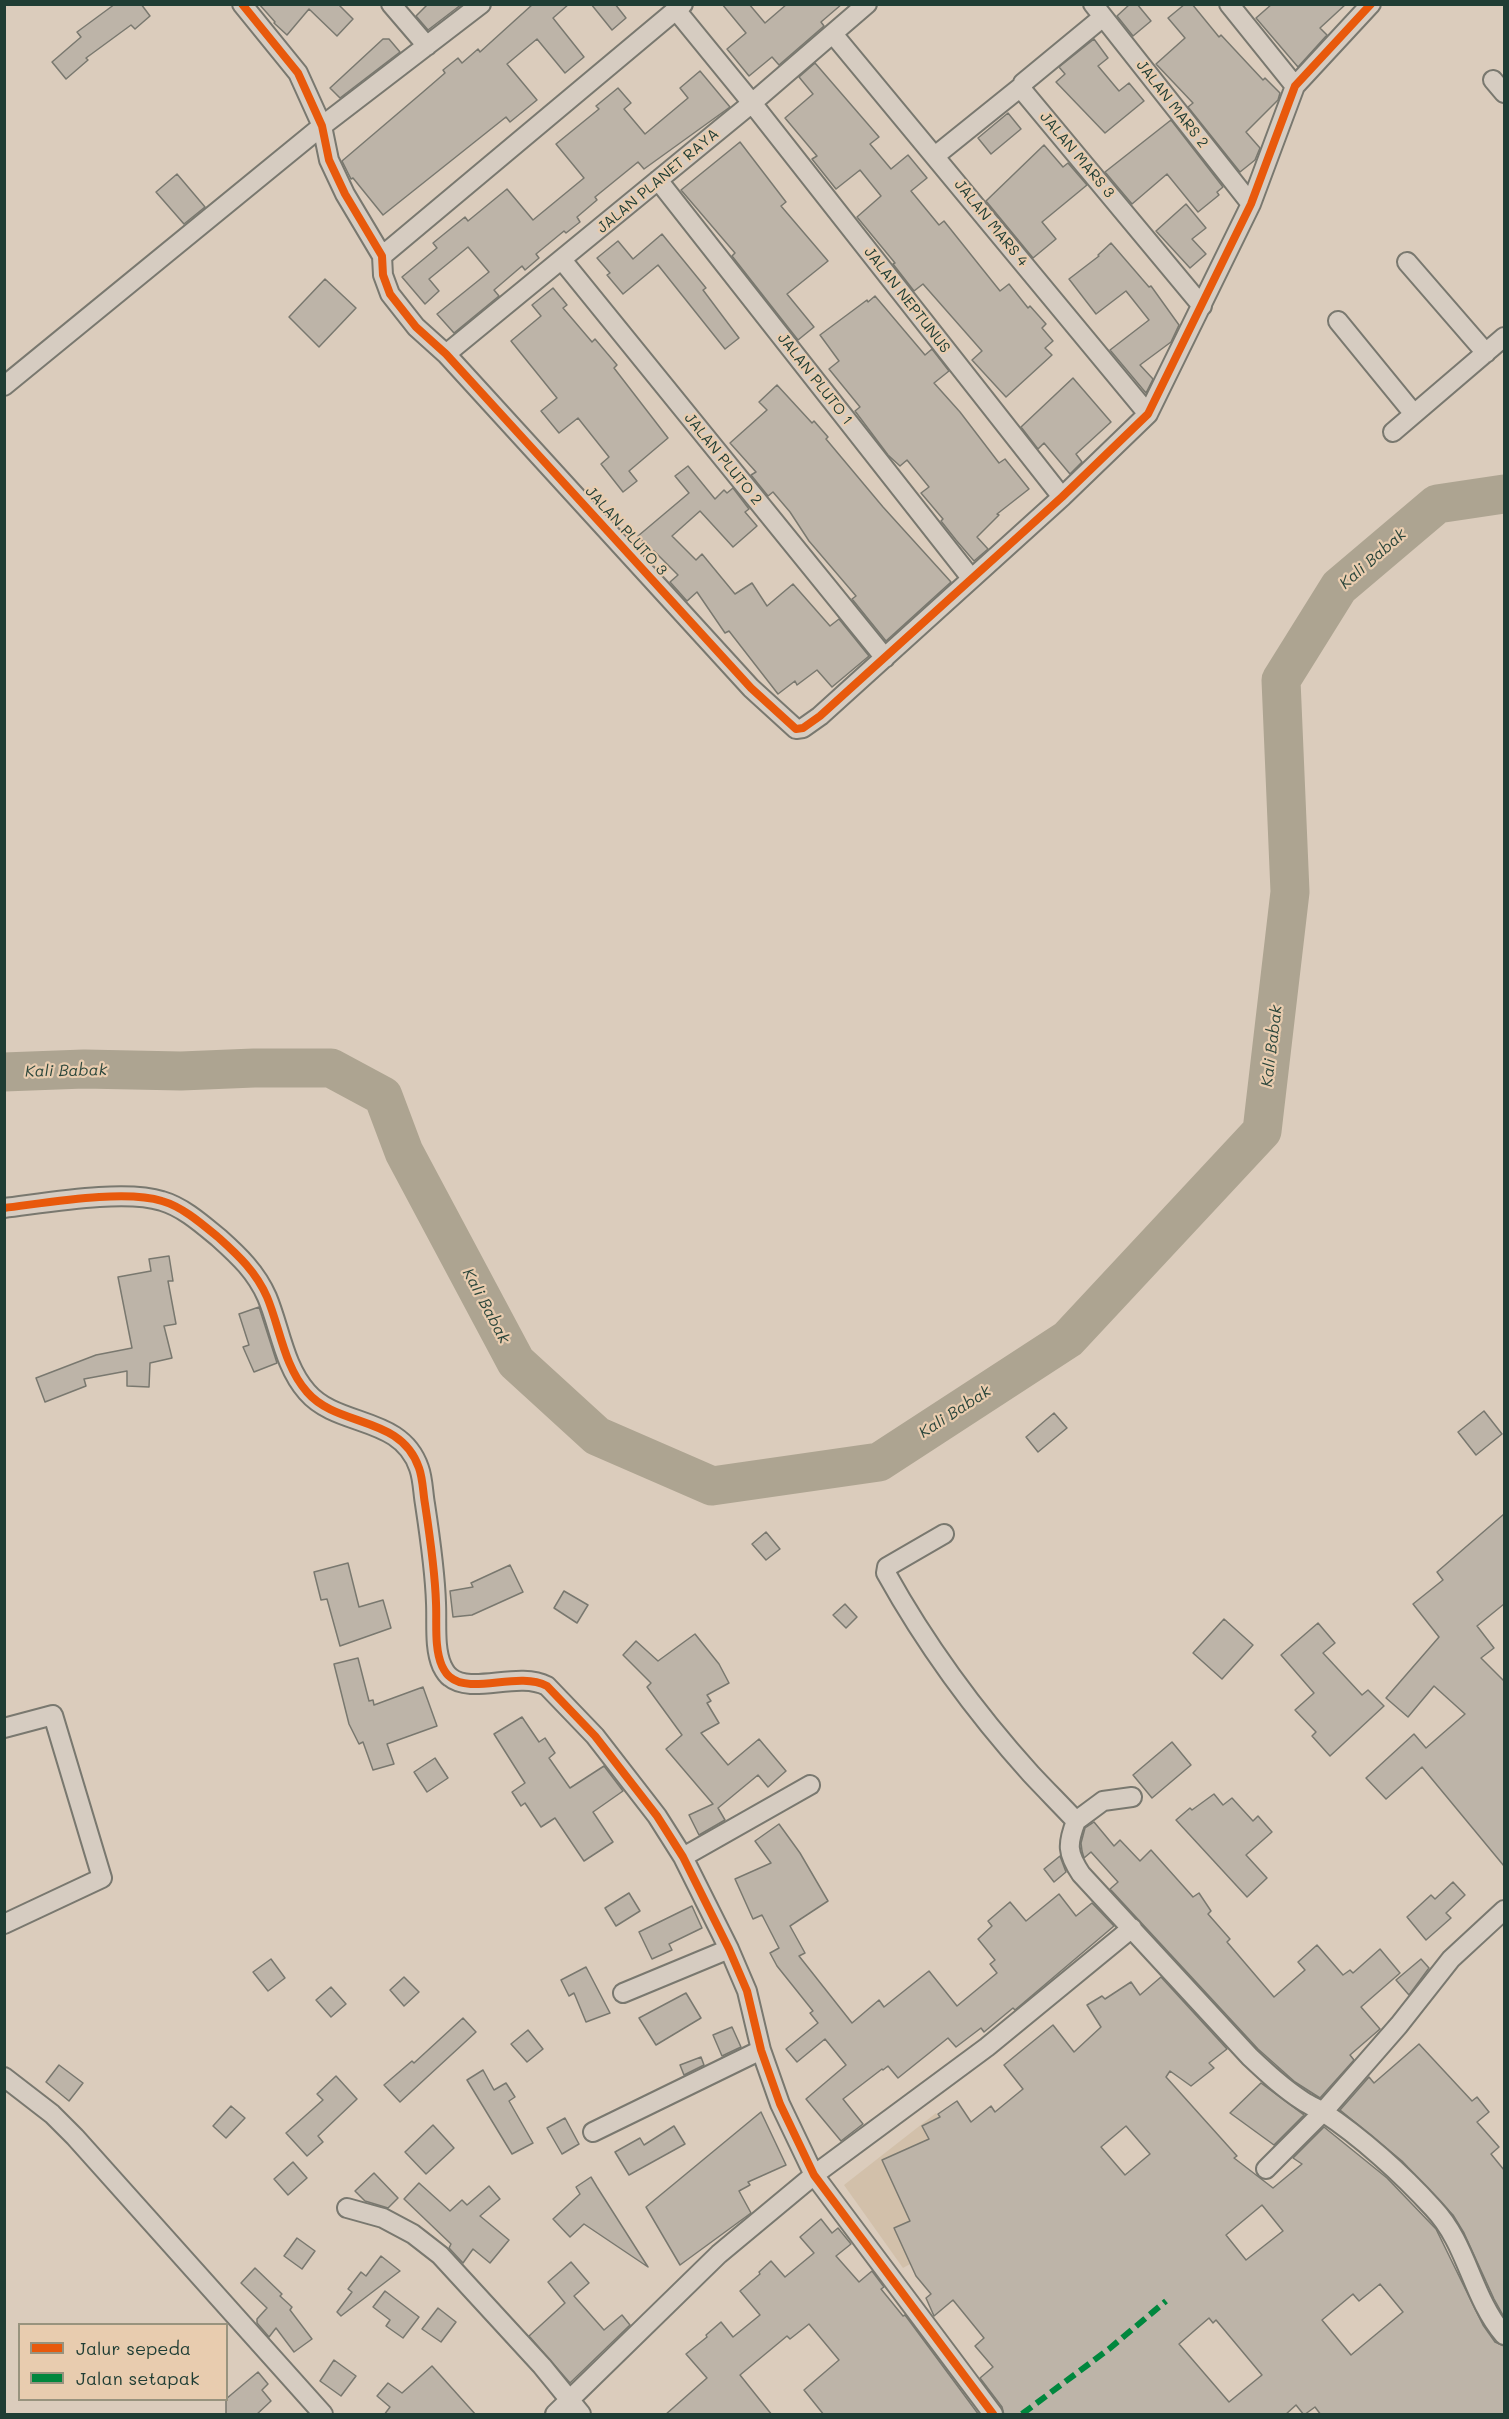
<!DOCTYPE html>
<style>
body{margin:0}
#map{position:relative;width:1509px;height:2419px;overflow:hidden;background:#dbccbc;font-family:Mali,sans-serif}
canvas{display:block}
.frame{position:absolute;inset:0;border:6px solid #1f3d34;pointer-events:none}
.legend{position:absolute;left:18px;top:2323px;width:210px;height:78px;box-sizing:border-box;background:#e8ccaf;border:2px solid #98937e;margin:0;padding:8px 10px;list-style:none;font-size:18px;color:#1f3d34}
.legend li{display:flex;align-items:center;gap:12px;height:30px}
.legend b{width:30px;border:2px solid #98937e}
</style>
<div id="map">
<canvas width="1509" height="2419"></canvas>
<div class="frame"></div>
<ul class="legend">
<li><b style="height:8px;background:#e8590c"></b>Jalur sepeda</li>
<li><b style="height:8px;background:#00873e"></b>Jalan setapak</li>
</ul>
</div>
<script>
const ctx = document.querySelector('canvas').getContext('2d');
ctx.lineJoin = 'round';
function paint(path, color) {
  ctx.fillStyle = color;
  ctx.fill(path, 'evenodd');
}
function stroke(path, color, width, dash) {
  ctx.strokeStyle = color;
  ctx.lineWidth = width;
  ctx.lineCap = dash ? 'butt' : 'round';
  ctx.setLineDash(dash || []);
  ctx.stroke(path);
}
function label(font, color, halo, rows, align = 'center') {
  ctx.font = font + ' Mali,sans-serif';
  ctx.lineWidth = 4.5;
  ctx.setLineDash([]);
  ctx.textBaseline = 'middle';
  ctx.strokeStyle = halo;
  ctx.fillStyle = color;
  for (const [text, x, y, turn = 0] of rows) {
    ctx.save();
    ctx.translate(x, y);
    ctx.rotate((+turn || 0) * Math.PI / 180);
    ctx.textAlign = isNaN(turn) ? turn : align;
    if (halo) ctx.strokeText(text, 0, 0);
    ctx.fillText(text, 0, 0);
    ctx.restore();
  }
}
paint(new Path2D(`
 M936,2113L997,2215L903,2268L844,2185Z`), '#d2c0aa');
stroke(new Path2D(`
 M4,1072L84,1069L181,1071L254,1068H331L383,1096L404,1152L516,1362L597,1436L712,1486L879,1462L1068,1339L1262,1131L1290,892L1281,680L1339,587L1437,504L1504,494`), '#ada491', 39);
const building = new Path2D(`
 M115,4H141L150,16L135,29L131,25L86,58L88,60L66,79L52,62L81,37L77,32Z
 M259,4H338L353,19L337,36L309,9L287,35L274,23L275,22Z
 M428,4H462L428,30L416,16Z
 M533,4H569L553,18L584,57L565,73L537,39L507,64L537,100L510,122L506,117L383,215L353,178L351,179L342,161L423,92L445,73L443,70L458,58L462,63L478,49L480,52Z
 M591,4H615L626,18L612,30Z
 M722,4H749L765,23L787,4H842L821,22L824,26L779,65L772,57L749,76L727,49L746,33Z
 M1130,4H1137L1151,21L1133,36L1117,16Z
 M1185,4H1192L1219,37L1221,35L1263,80L1265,78L1280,93L1278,100L1246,132L1260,148L1255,160L1240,172L1188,107L1193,103L1156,64L1185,38L1168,18Z
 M1272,4H1346L1320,28L1327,35L1298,67L1256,18Z
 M383,39H389L400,52L340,98L330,88Z
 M1094,39L1108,58L1098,66L1119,91L1129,83L1144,101L1105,133L1056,82L1065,74L1059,67Z
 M815,63L879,137L870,144L891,169L908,155L927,178L911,191L939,225L944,221L1000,291L1009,284L1028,308L1030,306L1046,324L1042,328L1053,341L1045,348L1052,355L1006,397L972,360L982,351L923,284L914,291L893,264L895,263L857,217L881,196L860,170L836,189L812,159L817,156L785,118L813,94L799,77Z
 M700,71L730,107L644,169L638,162L595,197L597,200L577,217L580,222L566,233L564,231L536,254L539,258L525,270L522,266L494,290L499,296L454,333L437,314L489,272L468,247L429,279L439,291L425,304L402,277L437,248L433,243L465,217L468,221L507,189L533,220L584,178L556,144L599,109L596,106L618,88L631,103L624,109L645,134L688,98L680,88Z
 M1008,113L1021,129L991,154L978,138Z
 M1171,120L1223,187L1217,192L1219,195L1198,212L1167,174L1132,204L1105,172Z
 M740,142L786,202L781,206L828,261L787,294L814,327L798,340L732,256L735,253L681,190Z
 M1044,145L1063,167L1068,163L1087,185L1042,222L1056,239L1033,258L986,201Z
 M177,174L205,207L184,224L156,192Z
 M1186,204L1206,228L1192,239L1206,254L1190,268L1156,231Z
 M662,234L706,288L703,290L739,338L725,349L658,265L623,294L607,275L610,273L597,258L618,241L633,259Z
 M1111,243L1149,287L1151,286L1179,325L1171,342L1140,365L1153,379L1146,393L1110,350L1149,320L1126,291L1096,314L1069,279L1099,256L1098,255Z
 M325,279L356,308L319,347L289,317Z
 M553,288L567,305L563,308L592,342L595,339L617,365L614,368L668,438L629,471L637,481L623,492L601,464L609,457L578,418L559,433L541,411L557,398L511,341L541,316L532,305Z
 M875,296L925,355L932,349L949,371L934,383L960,412L999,463L1005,459L1029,489L997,514L999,515L977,537L988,549L974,561L956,540L941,521L943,519L921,493L929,487L907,460L900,466L888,455L855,411L860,407L829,369L839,361L820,335L867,300L868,302Z
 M1073,378L1111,422L1076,454L1082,462L1070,474L1044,443L1038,449L1021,427Z
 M777,385L812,423L814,421L828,437L826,439L883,507L951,582L886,641L852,599L856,596L809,541L790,512L773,492L768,496L751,475L756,472L730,443L767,410L759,402Z
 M688,466L715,499L724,490L727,493L733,488L749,509L745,512L757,526L733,547L700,511L672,536L696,560L702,554L735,594L752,583L767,606L793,584L830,626L839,619L869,656L832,687L817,670L797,685L795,681L778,694L729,631L725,633L697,592L687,601L670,582L678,575L654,551L652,553L638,536L689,493L675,476Z
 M169,1256L173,1281H168L176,1324L164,1326L172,1358L150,1363L149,1387L127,1386V1371L84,1379L86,1386L45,1402L36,1378L96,1355L132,1348L118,1277L151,1271L149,1259Z
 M259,1307L277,1363L254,1372L243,1347L249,1345L239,1314Z
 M1484,1411L1502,1434L1476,1455L1458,1432Z
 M1054,1413L1067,1428L1038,1452L1026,1437Z
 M1504,1514V1604L1477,1626L1494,1648L1481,1658L1504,1681V1866L1422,1767L1386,1799L1366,1778L1414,1734L1426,1748L1465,1714L1434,1686L1408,1717L1386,1698L1439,1637L1413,1604L1443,1580L1437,1572Z
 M766,1532L780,1549L766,1560L752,1544Z
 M348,1563L359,1607L383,1600L391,1628L340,1646L327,1599L321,1600L314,1572Z
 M510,1565L523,1592L472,1615L453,1617L450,1591L473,1587L471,1583Z
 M564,1591L588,1605L577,1623L554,1608Z
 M845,1604L857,1617L846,1628L833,1615Z
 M1224,1619L1253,1645L1222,1679L1193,1653Z
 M1318,1623L1335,1643L1323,1653L1362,1695L1368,1690L1384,1706L1330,1756L1312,1736L1316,1732L1295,1710L1314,1693L1281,1655Z
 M695,1634L719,1664L729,1683L707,1695L711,1701L707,1703L719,1723L701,1733L728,1765L759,1739L786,1771L768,1787L758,1775L718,1808L725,1820L699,1835L689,1815L713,1804L666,1749L682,1735L647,1687L651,1683L623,1655L636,1641L658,1661Z
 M358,1658L369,1701L373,1700L374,1705L423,1687L437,1726L387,1744L394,1764L373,1770L363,1742L359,1744L349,1724L334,1664Z
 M522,1717L539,1742L545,1738L555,1753L549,1758L570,1788L604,1766L623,1791L593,1812L613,1842L584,1861L555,1818L541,1827L525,1803L521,1806L512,1792L525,1783L494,1734Z
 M1172,1742L1191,1765L1152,1798L1133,1775Z
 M435,1758L448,1778L427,1792L414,1772Z
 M1214,1794L1223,1805L1232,1798L1253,1821L1258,1816L1272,1832L1246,1855L1267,1878L1247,1897L1176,1820L1190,1808L1192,1810Z
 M1094,1822L1114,1846L1120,1840L1140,1861L1151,1850L1193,1897L1199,1893L1211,1911L1208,1914L1230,1939L1227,1942L1274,1997L1305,1970L1298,1962L1317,1945L1343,1975L1350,1970L1353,1973L1380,1949L1400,1973L1361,2007L1380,2029L1350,2055L1354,2060L1320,2098L1295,2082L1258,2049L1110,1889L1118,1882L1091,1852L1084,1858L1082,1851L1081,1843L1085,1828Z
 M779,1824L800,1853L828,1901L790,1926L805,1953L799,1956L852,2023L879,2000L884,2007L929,1971L957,2006L997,1973L990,1964L995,1960L978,1939L992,1926L988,1921L1010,1902L1026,1921L1059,1894L1076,1916L1092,1903L1114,1926L1015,2010L1013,2008L984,2032L981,2028L956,2047L948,2038L898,2078L888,2066L883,2070L882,2069L843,2099L863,2124L841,2141L806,2099L846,2065L825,2039L797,2062L786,2049L818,2023L810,2013L813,2011L777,1966L770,1953L779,1948L762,1915L753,1919L735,1879L771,1863L755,1841Z
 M1060,1856L1066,1872L1054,1882L1044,1869Z
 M1453,1882L1465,1895L1446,1913L1451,1918L1426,1940L1407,1917L1431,1895L1435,1899Z
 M629,1893L640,1911L616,1926L605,1908Z
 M692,1906L702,1928L669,1944L672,1950L652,1959L639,1932Z
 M271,1959L285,1978L268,1991L253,1972Z
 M1421,1959L1429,1968L1409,1995L1396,1980Z
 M586,1967L610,2013L586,2022L574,1993L569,1996L561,1980Z
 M404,1977L419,1992L404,2006L390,1990Z
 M1161,1977L1227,2049L1209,2063L1214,2068L1191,2086L1170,2071L1166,2077L1237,2156L1234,2158L1273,2188L1302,2164L1293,2158L1324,2127L1387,2178L1436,2229L1483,2325L1495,2342L1504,2346V2415H1321L1315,2407L1304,2415L1296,2405L1285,2415H1004L1002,2407L980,2378L993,2367L975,2346L984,2338L953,2300L934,2316L926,2298L931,2294L916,2276L894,2228L910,2221L882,2160L929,2139L922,2126L940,2117L938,2114L957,2101L971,2122L991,2106L995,2112L1023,2089L1004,2065L1053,2025L1074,2052L1101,2027L1087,2005L1102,1996L1105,1999L1131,1982L1140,1995ZM1126,2126L1150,2154L1125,2175L1101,2147ZM1262,2205L1283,2231L1246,2260L1226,2235ZM1380,2284L1403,2312L1351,2355L1322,2320L1353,2294L1359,2301ZM1209,2318L1213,2323L1216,2320L1262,2375L1229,2402L1179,2344Z
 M331,1987L346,2004L331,2017L316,2000Z
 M686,1993L701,2018L656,2045L639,2018Z
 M463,2018L476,2032L400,2102L384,2085L412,2061L414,2063Z
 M732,2027L741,2047L722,2056L713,2035Z
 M528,2030L543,2049L527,2062L511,2044Z
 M1419,2044L1472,2101L1477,2097L1489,2112L1477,2122L1499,2147L1491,2154L1504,2170V2317L1494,2299L1464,2233L1453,2215L1402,2161L1340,2110L1369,2077L1374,2083Z
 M701,2057L704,2065L684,2075L680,2065Z
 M59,2065L83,2083L69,2101L46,2082Z
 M483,2070L494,2090L506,2083L515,2097L509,2101L533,2143L512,2154L467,2080Z
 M336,2076L357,2099L318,2136L323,2142L307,2156L286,2133L323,2100L317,2094Z
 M1261,2083L1304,2115L1274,2145L1230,2113Z
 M231,2106L245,2118L226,2138L213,2126Z
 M761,2112L786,2165L748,2182L750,2185L739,2191L751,2213L680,2265L646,2207Z
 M565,2118L579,2144L562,2154L547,2128Z
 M433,2125L454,2148L426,2174L405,2152Z
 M674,2126L685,2144L629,2175L615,2152L640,2138L644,2145Z
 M293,2162L307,2178L288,2195L274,2179Z
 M374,2173L398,2198L388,2208L365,2201L355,2191Z
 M591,2177L597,2187L648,2267L584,2224L570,2237L553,2219L580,2194L576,2187Z
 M419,2183L450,2211L462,2200L467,2205L489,2186L500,2199L480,2216L509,2240L490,2263L473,2249L463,2263L449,2248L451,2244L404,2199Z
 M821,2219L832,2233L838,2228L851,2244L836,2256L859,2282L872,2271L884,2287L881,2289L903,2316L905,2315L979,2415H824L804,2390L839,2360L809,2324L790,2339L787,2336L740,2375L772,2415H665L707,2378L686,2354L707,2337L706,2335L721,2322L733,2337L760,2315L740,2291L760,2274L759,2272L771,2261L785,2277L814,2253L800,2237Z
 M297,2238L315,2251L302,2269L284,2256Z
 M381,2256L400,2271L341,2316L337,2312L352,2292L348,2289L361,2272L366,2276Z
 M571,2262L589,2283L574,2296L604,2330L622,2315L630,2325L570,2383L529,2336L565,2303L548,2282Z
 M255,2268L282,2294L280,2296L292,2307L290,2310L312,2339L294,2352L276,2328L269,2337L257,2323V2319L267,2308L241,2283Z
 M385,2291L419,2317L403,2338L386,2326L390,2320L373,2307Z
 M438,2308L456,2322L441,2342L422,2329Z
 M334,2360L356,2376L341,2396L320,2381Z
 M432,2366L476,2415H384L390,2407L377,2396L388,2383L402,2393Z
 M258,2372L268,2384L262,2390L271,2401L256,2415H226V2399Z`);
paint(building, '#bdb4a8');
stroke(building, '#79786f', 1.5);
const street = new Path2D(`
 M242,4L298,73L322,126L329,160L345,194L382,256L383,275L390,294L416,327L446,354L751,688L796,729L803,728L820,716L1062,497L1148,414L1251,204L1295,86L1371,4
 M391,4L427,46
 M1093,4L1251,204
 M1229,4L1295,86
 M676,10L752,103L1062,497
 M1103,17L1023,83V91L1202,306
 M833,34L1148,414
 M1493,80L1504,93
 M935,156L1022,86
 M658,180L971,578
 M382,256L683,4
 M562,260L885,658
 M1407,262L1486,353
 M1338,321L1414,414
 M446,354L752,103L867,4
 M4,386L322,126L481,4
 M1393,432L1504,337
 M4,1208C46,1203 124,1189 162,1201C183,1207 202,1224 219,1238C239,1256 256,1272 267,1297C280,1328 284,1366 307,1392C338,1428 401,1415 419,1468C423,1479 423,1493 425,1504C430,1537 435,1570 436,1603C437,1623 434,1648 442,1666C444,1670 447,1675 450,1677C471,1695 518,1671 547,1686L595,1736L657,1816L683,1857L729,1949L747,1991L761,2050L780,2104L814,2175L993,2414
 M944,1534L887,1567L886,1573C926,1645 976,1713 1031,1774C1046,1790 1061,1805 1076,1821C1067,1844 1067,1853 1081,1874L1250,2057C1267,2073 1283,2088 1303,2101C1309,2105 1316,2108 1323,2112C1361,2137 1402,2174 1433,2208C1468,2245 1471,2296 1504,2335
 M4,1728L53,1715L102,1878L4,1924
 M1076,1821L1103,1801L1132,1797
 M683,1857L810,1785
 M623,1993L729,1949
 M4,2077L52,2114L75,2137L323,2414
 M593,2132L761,2050
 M1266,2169L1323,2112L1399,2025L1451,1959L1504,1910
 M347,2208L383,2218L413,2234L440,2255L542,2366L581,2414
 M555,2414L719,2254L814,2175L987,2047L1132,1928`);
stroke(street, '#79786f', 22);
stroke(street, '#d6ccc1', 18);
stroke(new Path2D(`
 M1022,2414L1109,2349L1166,2301`), '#00873e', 6, [12, 6]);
stroke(new Path2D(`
 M242,4L298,73L322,126L329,160L345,194L382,256L383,275L390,294L416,327L446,354L751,688L796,729L803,728L820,716L1062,497L1148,414L1251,204L1295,86L1371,4
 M4,1208C46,1203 124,1189 162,1201C183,1207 202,1224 219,1238C239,1256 256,1272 267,1297C280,1328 284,1366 307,1392C338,1428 401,1415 419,1468C423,1479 423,1493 425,1504C430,1537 435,1570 436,1603C437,1623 434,1648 442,1666C444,1670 447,1675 450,1677C471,1695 518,1671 547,1686L595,1736L657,1816L683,1857L729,1949L747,1991L761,2050L780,2104L814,2175L993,2414`), '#e8590c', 8);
label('15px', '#1f3d34', '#e8ccaf', [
 ["JALAN MARS 2",1172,104,52],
 ["JALAN MARS 3",1077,155,50],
 ["JALAN PLANET RAYA",658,181,-40],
 ["JALAN MARS 4",991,223,51],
 ["JALAN NEPTUNUS",907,300,52],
 ["JALAN PLUTO 1",815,379,52],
 ["JALAN PLUTO 2",723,459,51],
 ["JALAN PLUTO 3",626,531,48]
]);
label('italic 16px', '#2b463b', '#e8ccaf', [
 ["Kali Babak",1373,559,-41],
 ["Kali Babak",1272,1046,-83],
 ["Kali Babak",66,1071,-1],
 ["Kali Babak",486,1306,62],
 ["Kali Babak",955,1412,-33]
]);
</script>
